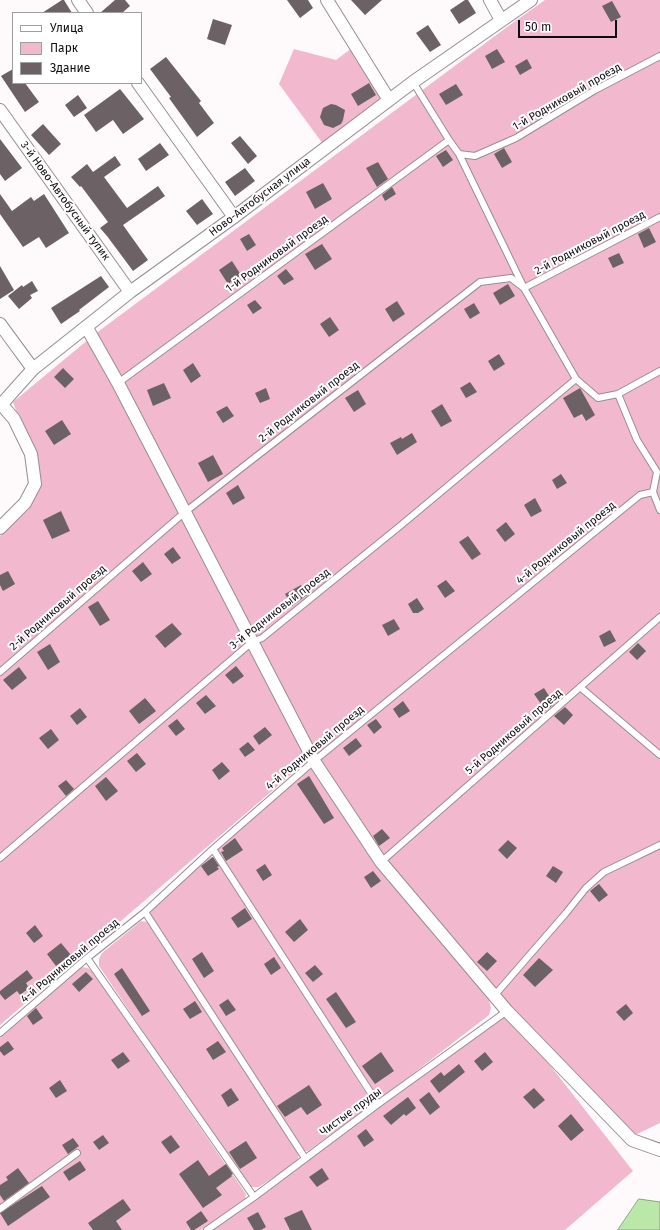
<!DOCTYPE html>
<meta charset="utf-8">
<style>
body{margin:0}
#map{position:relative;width:660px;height:1230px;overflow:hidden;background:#fef9fb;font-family:"Fira Sans",sans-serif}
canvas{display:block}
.legend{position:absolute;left:12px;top:12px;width:130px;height:72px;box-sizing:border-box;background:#fff;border:1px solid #9f9e9e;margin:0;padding:5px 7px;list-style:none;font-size:12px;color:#100c0d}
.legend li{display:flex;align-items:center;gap:8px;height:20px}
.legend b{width:20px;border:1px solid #9f9e9e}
.scale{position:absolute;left:518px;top:20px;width:99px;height:18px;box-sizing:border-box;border:2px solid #100c0d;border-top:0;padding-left:5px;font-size:12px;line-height:14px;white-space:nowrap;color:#100c0d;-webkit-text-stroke:3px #fff;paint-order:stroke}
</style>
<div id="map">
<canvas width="660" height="1230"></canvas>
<ul class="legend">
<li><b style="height:5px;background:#fff"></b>Улица</li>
<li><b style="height:11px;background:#f2b9ce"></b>Парк</li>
<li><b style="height:11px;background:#6c6165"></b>Здание</li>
</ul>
<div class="scale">50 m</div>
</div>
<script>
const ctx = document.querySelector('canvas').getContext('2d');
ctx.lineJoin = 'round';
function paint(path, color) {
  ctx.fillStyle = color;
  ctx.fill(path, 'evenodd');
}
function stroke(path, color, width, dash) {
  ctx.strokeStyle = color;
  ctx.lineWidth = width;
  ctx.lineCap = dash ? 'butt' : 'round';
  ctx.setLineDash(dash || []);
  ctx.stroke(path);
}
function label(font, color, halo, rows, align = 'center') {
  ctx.font = font + ' "Fira Sans",sans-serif';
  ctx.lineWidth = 4;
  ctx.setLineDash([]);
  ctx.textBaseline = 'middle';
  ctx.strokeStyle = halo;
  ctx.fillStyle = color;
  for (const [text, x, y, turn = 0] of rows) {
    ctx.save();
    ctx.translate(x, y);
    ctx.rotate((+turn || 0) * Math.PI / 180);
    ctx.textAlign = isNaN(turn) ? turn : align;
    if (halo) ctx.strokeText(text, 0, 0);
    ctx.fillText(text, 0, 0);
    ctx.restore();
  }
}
paint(new Path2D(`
 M545,0H660V1123L633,1136L508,1005L383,859L315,754L0,1025V536L29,509L42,483L13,402L95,334L507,27Z
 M352,48L380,96L379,100L323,144L279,84L294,49L336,60Z
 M312,768L378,865L489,1000L491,1008L489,1015L384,1096L376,1094L217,850L218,847Z
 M210,856L215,858L371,1101V1105L308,1151H305L150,914L152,910Z
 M141,921L147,922L299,1154L298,1161L259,1187H250L221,1147L99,966V959L102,953Z
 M81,967L88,968L92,971L246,1194L245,1199L201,1230H0V1038Z
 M509,1013L633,1171L565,1230H207Z`), '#f2b9ce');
const water = new Path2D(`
 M639,1199L660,1202V1230H618Z`);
paint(water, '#bbe8a9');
stroke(water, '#88a67a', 1);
paint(new Path2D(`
 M62,0H64L72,13H42Z
 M115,0H125L130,6L122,13H100Z
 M287,0H308L313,8L300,18Z
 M351,0H382L365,15Z
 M465,0H468L476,13L459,24L450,10Z
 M612,1L621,17L611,22L602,6Z
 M213,19L232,25L225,45L207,39Z
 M428,25L441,45L430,52L416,33Z
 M497,49L505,62L492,69L485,56Z
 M166,57L201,101L199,103L214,123L197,137L169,98L171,97L150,69Z
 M527,59L532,68L520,75L515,66Z
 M13,69V83H25L39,102L25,112L1,76Z
 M369,83L376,95L358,106L351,94Z
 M456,84L463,95L446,105L439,94Z
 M120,89L144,119L123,134L113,120L96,132L84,115Z
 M78,95L87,108L74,117L65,105Z
 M331,104L336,105L345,110L343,120L341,124L333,128L324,125L320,117L323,108Z
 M43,124L61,144L49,155L31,135Z
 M240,136L257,156L248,164L231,143Z
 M0,139L22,168L5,181L0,174Z
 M160,143L169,155L146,171L138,159Z
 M504,148L512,162L502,168L494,154Z
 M446,150L453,160L443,167L436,156Z
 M115,156L121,165L104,177L127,208L158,186L165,196L123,225L148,260L133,271L107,236L100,228L108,222L81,186L80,187L71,177L87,164L93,172Z
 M378,162L388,179L377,187L366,168Z
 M245,168L255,181L235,196L225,182Z
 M323,183L332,199L315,209L306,192Z
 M392,187L396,194L385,201L382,195Z
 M0,194L12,211L31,197L34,201L44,194L69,233L46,248L39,237L23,247L0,214Z
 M202,199L213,214L197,225L186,211Z
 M649,228L656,242L644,248L638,234Z
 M249,234L256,245L247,251L240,239Z
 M322,244L332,259L315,270L305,254Z
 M619,253L624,263L613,268L608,258Z
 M232,261L241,275L228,284L219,270Z
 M0,266L14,290L0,299Z
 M286,269L294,279L284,285L277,276Z
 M101,276L109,287L79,310L80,311L61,324L51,308Z
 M32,281L38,291L30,295L32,298L19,309L8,296L22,285L23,287Z
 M508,284L515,296L500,305L493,293Z
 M255,300L262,308L253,314L247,305Z
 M397,301L405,314L393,322L385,309Z
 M474,303L480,313L470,319L464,309Z
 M330,317L339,330L329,337L320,324Z
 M499,354L505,364L494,371L488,361Z
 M193,363L201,376L191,383L183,370Z
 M63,368L74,379L65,388L54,377Z
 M470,382L477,392L466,398L460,388Z
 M164,383L171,398L153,406L147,390Z
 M266,388L270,399L260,403L255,393Z
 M580,388L595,415L586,421L582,414L574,418L563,398Z
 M358,390L366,404L354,412L345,398Z
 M442,404L452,421L441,427L431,411Z
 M227,406L234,416L223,423L216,412Z
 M62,420L71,434L54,445L45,431Z
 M412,433L417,442L397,455L390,443L401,437L402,439Z
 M213,455L223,474L208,482L198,463Z
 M561,474L567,483L557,489L552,480Z
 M238,485L245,498L233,505L226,493Z
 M535,498L542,511L531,517L524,505Z
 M61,511L70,531L52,539L43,520Z
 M506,522L515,534L505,542L496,530Z
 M468,536L481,554L472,560L459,542Z
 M173,547L181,558L172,564L164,554Z
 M143,562L152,574L141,582L132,571Z
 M8,571L15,584L3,591L0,585V575Z
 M446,580L455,591L445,598L437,586Z
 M301,585L307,595L292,606L285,594Z
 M417,598L424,609L418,613H413L408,604Z
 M98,601L110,620L100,626L88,607Z
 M394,619L400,629L388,636L382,625Z
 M172,623L182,634L165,648L155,636Z
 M610,630L616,641L604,647L599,636Z
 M638,643L646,651L637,660L629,652Z
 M50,644L60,662L48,670L37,652Z
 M236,666L244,676L233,684L225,675Z
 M19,667L27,678L12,690L3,680Z
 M544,688L554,704L548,709L542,703L541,704L534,694Z
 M206,695L216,706L205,714L196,703Z
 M145,698L156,711L139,724L129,711Z
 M403,701L410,711L399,718L393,709Z
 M565,707L573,715L564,725L554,716Z
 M80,708L87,717L77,725L70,716Z
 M177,719L185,729L176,736L168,726Z
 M376,719L382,727L374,734L367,725Z
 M265,727L272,735L259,745L253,736Z
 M51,729L59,740L48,749L39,738Z
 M356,738L362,746L349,756L343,748Z
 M248,742L255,750L245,757L239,749Z
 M137,753L146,764L136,772L127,761Z
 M222,762L230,771L219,780L212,770Z
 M309,776L334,818L324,824L297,784Z
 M106,777L118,791L106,801L95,786Z
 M66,780L74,789L66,796L58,786Z
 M382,829L390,838L379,846L373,836Z
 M235,838L243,850L226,861L221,852L224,851L222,848Z
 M508,840L517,848L507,859L498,850Z
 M213,857L219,866L217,867L219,869L208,876L201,866Z
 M265,864L272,875L263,881L256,870Z
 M553,866L563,872L556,883L546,876Z
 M373,871L381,881L371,888L364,877Z
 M599,884L608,895L599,902L590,891Z
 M245,908L252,919L238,928L231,918Z
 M300,919L308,930L294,942L285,932Z
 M35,925L43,936L34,943L26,933Z
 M61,943L71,955L56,966L47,954Z
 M202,952L214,971L204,978L192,959Z
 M487,952L497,961L487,971L477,962Z
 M274,957L281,968L271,975L264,964Z
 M539,958L553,970L535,987L523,975Z
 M315,965L323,974L313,982L305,973Z
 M122,968L150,1011L142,1016L114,974Z
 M27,970L33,978L26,983L29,988L20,995L17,991L5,1000L0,994V991Z
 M86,972L93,979L79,992L72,984Z
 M336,992L356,1022L346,1028L326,999Z
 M228,999L236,1010L226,1016L219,1005Z
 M195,1001L202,1012L190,1019L183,1009Z
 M626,1004L633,1013L624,1021L616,1012Z
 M36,1008L43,1018L33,1025L27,1016Z
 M8,1041L14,1049L4,1056L0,1051V1047Z
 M218,1041L226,1052L213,1060L206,1049Z
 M123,1052L130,1061L118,1069L111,1060Z
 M381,1052L394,1071L375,1084L362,1066Z
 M485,1052L493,1062L482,1071L474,1061Z
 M459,1064L465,1072L439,1093L430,1081L441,1072L444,1076Z
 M60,1080L67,1091L56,1098L49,1088Z
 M309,1085L322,1105L307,1115L301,1107L285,1117L277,1106Z
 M231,1088L239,1100L228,1107L221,1095Z
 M534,1088L545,1100L534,1109L523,1097Z
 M429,1092L440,1107L430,1115L419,1100Z
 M408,1097L416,1108L406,1116L404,1114L391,1125L383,1116Z
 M571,1114L584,1130L571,1141L558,1126Z
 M366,1129L374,1140L364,1147L357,1136Z
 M103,1135L109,1143L99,1150L93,1142Z
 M171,1135L180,1147L170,1154L161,1142Z
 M73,1138L79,1146L68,1154L62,1145Z
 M246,1141L257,1158L240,1169L229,1152Z
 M198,1160L209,1176L226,1164L233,1174L231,1175L232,1176L216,1188L222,1195L203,1208L179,1174Z
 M80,1161L86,1170L69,1181L63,1172Z
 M18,1168L29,1183L4,1201L0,1195V1185L8,1180L6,1177Z
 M322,1168L329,1179L317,1187L309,1177Z
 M42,1186L50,1197L8,1226L0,1213Z
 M123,1199L131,1210L116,1221L122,1230H93L88,1223Z
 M302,1210L312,1230H290L284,1218Z
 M201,1211L208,1221L194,1230H191L186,1222Z
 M258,1212L266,1227L261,1230H254L247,1218Z`), '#6c6165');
const service = new Path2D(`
 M413,82L449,140L459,154L524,288L576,379L598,398L618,394L637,440L657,472L653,492L660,510
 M459,154L475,156L516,138L595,90L660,56
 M118,383L449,140
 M618,394L660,371
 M0,672L185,512L480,282L511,278L524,288L660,217
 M580,687L660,755
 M213,849L378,1104
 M0,858L252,642L262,638L400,526L576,379
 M381,862L660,617
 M145,912L305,1158
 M87,958L254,1197
 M494,996L566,913L586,888L604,872L660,845
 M0,1033L87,958L145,912L213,849L314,761L640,495L653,492
 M0,1209L77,1153
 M207,1230L254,1197L378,1104L507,1011`);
const minor = new Path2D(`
 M78,0L87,13
 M327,0L389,100
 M490,0L501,20
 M138,83L234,217
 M0,110L130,292
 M0,324L33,369
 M87,328L118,383L314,761L381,862L507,1011L632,1140L660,1150
 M0,406L33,369L130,292L234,217L413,82L531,0
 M0,528L25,503L35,484L31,454L14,419L2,405`);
stroke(service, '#998d91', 8);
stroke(minor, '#998d91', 14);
stroke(service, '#fff', 6);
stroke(minor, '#fff', 12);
label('11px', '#100c0d', '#fff', [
 ["1-й Родниковый проезд",567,97,-30],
 ["Ново-Автобусная улица",260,197,-37],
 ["3-й Ново-Автобусный тупик",65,201,54],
 ["2-й Родниковый проезд",590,243,-28],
 ["1-й Родниковый проезд",277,254,-36],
 ["2-й Родниковый проезд",309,402,-38],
 ["4-й Родниковый проезд",566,543,-39],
 ["2-й Родниковый проезд",58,608,-41],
 ["3-й Родниковый проезд",280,609,-38],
 ["5-й Родниковый проезд",514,732,-41],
 ["4-й Родниковый проезд",315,748,-40],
 ["4-й Родниковый проезд",70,961,-40],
 ["Чистые пруды",351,1112,-36]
]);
</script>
